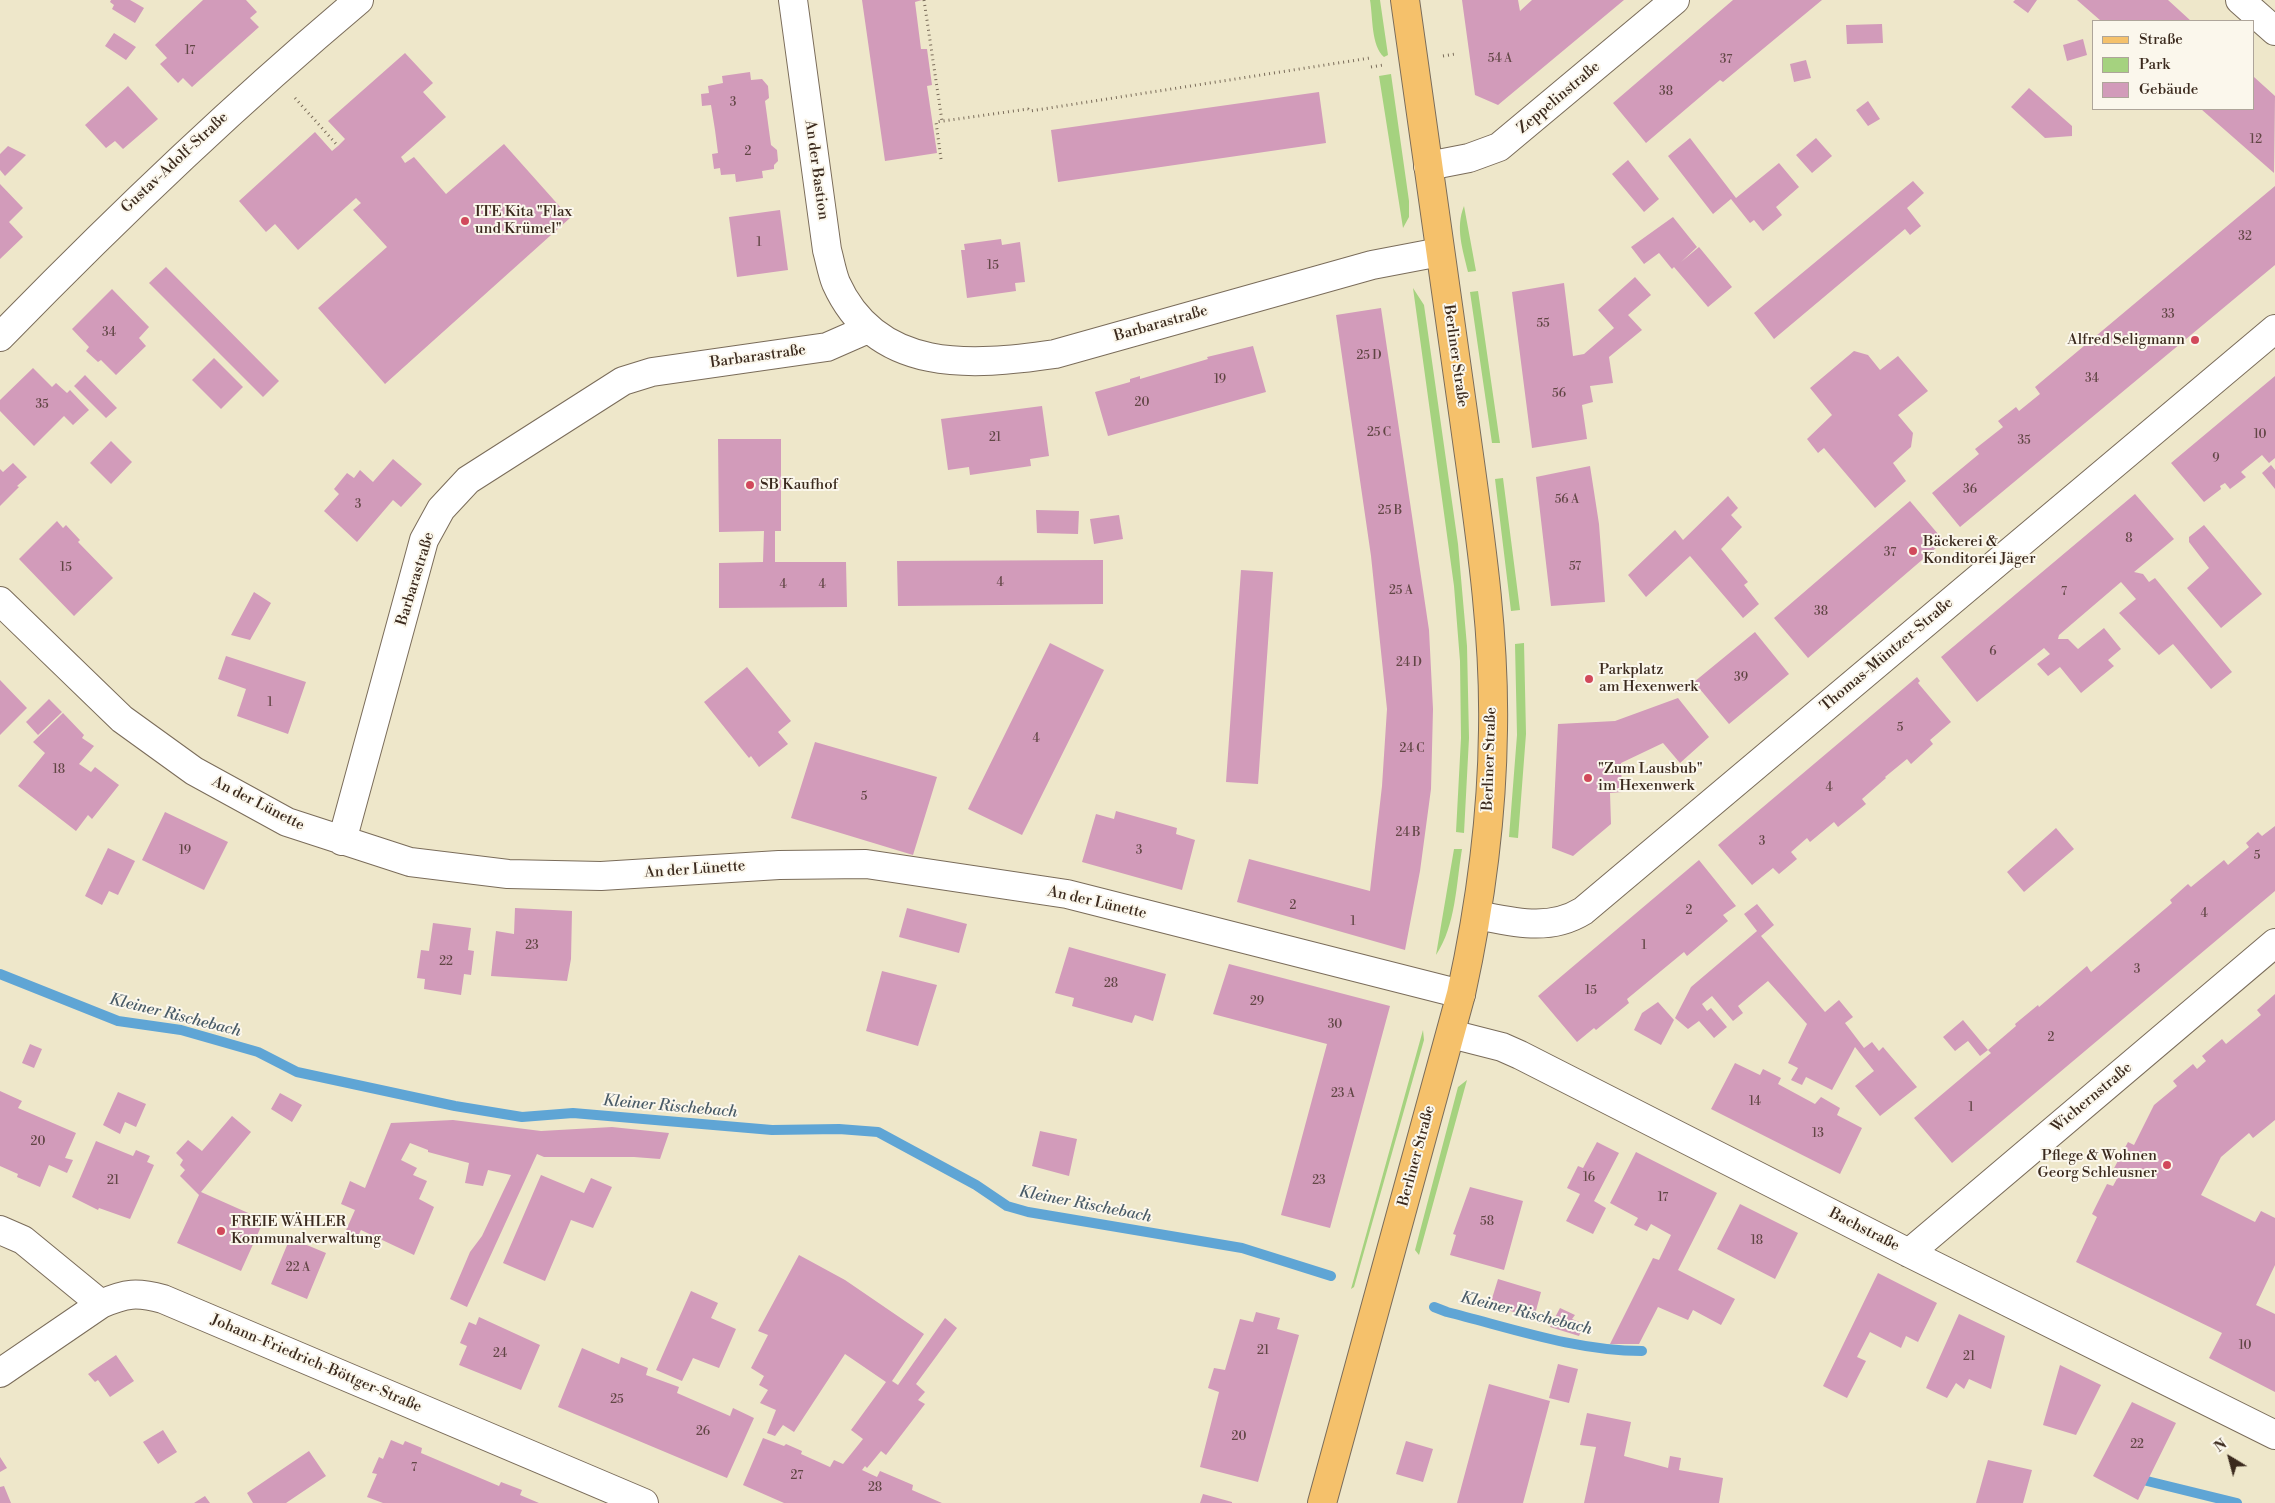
<!DOCTYPE html>
<meta charset="utf-8">
<style>
body{margin:0}
#map{position:relative;width:2275px;height:1503px;overflow:hidden;background:#eee7ca;font-family:"Libre Bodoni",serif}
canvas{display:block}
.legend{position:absolute;left:2092px;top:20px;width:162px;height:90px;box-sizing:border-box;background:#fbf7ec;border:1px solid #aea59a;margin:0;padding:6px 9px;list-style:none;font-size:15px;color:#3b2a1e}
.legend li{display:flex;align-items:center;gap:10px;height:25px}
.legend b{width:25px;border:1px solid #aea59a}
.north{position:absolute;left:2205px;top:1433px;width:50px;height:50px;-webkit-text-stroke:4px #fbf7ec;paint-order:stroke;rotate:323deg;font-size:14px;font-weight:700;line-height:20px;text-align:center;color:#3b2a1e}
.north::after{content:'';display:block;margin:auto;width:18px;height:22px;background:#3b2a1e;clip-path:polygon(50% 0,100% 100%,50% 72%,0 100%)}
</style>
<div id="map">
<canvas width="2275" height="1503"></canvas>
<ul class="legend">
<li><b style="height:6px;background:#f5c16b"></b>Straße</li>
<li><b style="height:14px;background:#a5d27f"></b>Park</li>
<li><b style="height:14px;background:#d29bba"></b>Gebäude</li>
</ul>
<div class="north">N</div>
</div>
<script>
const ctx = document.querySelector('canvas').getContext('2d');
ctx.lineJoin = 'round';
function paint(path, color) {
  ctx.fillStyle = color;
  ctx.fill(path, 'evenodd');
}
function stroke(path, color, width, dash) {
  ctx.strokeStyle = color;
  ctx.lineWidth = width;
  ctx.lineCap = dash ? 'butt' : 'round';
  ctx.setLineDash(dash || []);
  ctx.stroke(path);
}
function label(font, color, halo, rows, align = 'center') {
  ctx.font = font + ' "Libre Bodoni",serif';
  ctx.lineWidth = 4;
  ctx.setLineDash([]);
  ctx.textBaseline = 'middle';
  ctx.strokeStyle = halo;
  ctx.fillStyle = color;
  for (const [text, x, y, turn = 0] of rows) {
    ctx.save();
    ctx.translate(x, y);
    ctx.rotate((+turn || 0) * Math.PI / 180);
    ctx.textAlign = isNaN(turn) ? turn : align;
    if (halo) ctx.strokeText(text, 0, 0);
    ctx.fillText(text, 0, 0);
    ctx.restore();
  }
}
paint(new Path2D(`
 M1370,0H1380L1388,55L1384,57C1371,46 1373,17 1370,0Z
 M1391,74L1409,201V217L1403,228L1379,76Z
 M1464,206L1476,271L1468,272C1463,250 1455,228 1464,206Z
 M1413,288L1424,305L1458,544L1467,646L1469,738L1464,833L1456,832L1461,738L1460,661L1454,586Z
 M1478,291L1500,443H1492L1470,292Z
 M1503,478L1520,610L1511,611L1495,479Z
 M1524,643L1526,734L1518,838L1509,837L1517,735L1515,644Z
 M1454,849H1462C1456,885 1456,925 1436,955Z
 M1423,1030L1424,1040L1354,1287L1351,1289Z
 M1467,1080L1419,1255L1415,1250L1458,1087Z`), '#a5d27f');
stroke(new Path2D(`
 M0,974L118,1021L181,1030L258,1052L297,1072L455,1106L522,1117L573,1113L772,1130L839,1129L878,1132L976,1185L1007,1206L1028,1212L1242,1248L1331,1276
 M1434,1307L1447,1312C1511,1328 1576,1351 1642,1351
 M2147,1481L2237,1503`), '#5fa5d5', 10);
paint(new Path2D(`
 M111,0H130L144,8L135,23L112,9L114,5L110,2Z
 M203,0H246L257,12L250,18L259,27L192,87L183,78L178,83L160,64L167,58L155,45Z
 M862,0H922L915,2L921,49H927L932,85L927,86L937,153L885,161Z
 M1462,0H1518L1520,11L1532,0H1624L1498,105L1475,95Z
 M1733,0H1822L1723,82L1720,80L1646,143L1613,103Z
 M2015,0H2037L2028,13L2013,2Z
 M2077,0H2168L2191,21H2101Z
 M1882,24L1883,43L1847,44L1846,25Z
 M114,33L136,47L126,60L105,46Z
 M2083,39L2087,55L2067,61L2063,45Z
 M405,53L433,83L423,92L446,117L401,157L405,163L414,157L446,194L504,144L570,218L385,384L318,308L387,247L353,210L361,203L356,198L298,250L275,224L266,232L239,201L315,132L332,151L338,146L345,139L328,121Z
 M1806,60L1811,78L1794,82L1790,64Z
 M750,72L751,80L762,79L768,86L769,98L765,101L771,145L777,150L778,161L774,165V169L762,171L763,178L736,182L735,174L721,175L720,168L714,169L712,154L718,153L715,130L711,105L702,106L701,94L709,93L708,86L723,83L722,76Z
 M2254,77L2275,96L2274,173L2201,109H2254Z
 M128,86L158,119L123,149L115,141L106,148L85,125Z
 M2029,88L2072,126V136L2045,138L2011,107Z
 M1319,92L1326,143L1058,182L1051,130Z
 M1868,101L1880,119L1868,126L1856,110Z
 M1690,138L1736,198L1779,163L1799,187L1776,207L1782,215L1763,231L1754,220L1750,223L1731,199L1713,214L1668,156Z
 M1816,138L1832,156L1812,173L1796,155Z
 M8,146L26,155L5,176L0,170V154Z
 M1628,160L1659,199L1644,212L1612,174Z
 M1913,181L1924,193L1907,208L1921,226L1910,235L1905,229L1774,339L1754,313Z
 M0,184L23,208L9,222L23,237L0,259Z
 M2275,186V265L1960,527L1932,493L1979,454L1975,449L2003,427L1998,421L2016,407L2019,411L2040,394L2035,387Z
 M780,210L788,270L737,277L729,217Z
 M1673,217L1697,247L1681,262L1699,247L1732,287L1708,307L1674,267L1672,269L1659,253L1644,264L1631,247Z
 M1001,239L1002,245L1020,242L1025,282L1015,283L1016,291L967,298L961,250H965L964,244Z
 M166,267L279,381L263,397L149,283Z
 M1635,277L1651,295L1628,315L1642,330L1609,357L1613,383L1590,386L1593,402L1582,405L1587,439L1532,448L1512,292L1564,283L1573,356L1584,354L1614,328L1598,310Z
 M112,289L149,327L139,338L146,346L116,375L101,360L98,362L86,351L89,347L72,329Z
 M1381,308L1429,630L1433,709L1431,789L1420,871L1405,950L1237,902L1249,859L1370,891L1382,786L1387,709L1371,556L1336,315Z
 M1253,346L1266,392L1108,436L1095,392L1130,382V379L1140,376V379L1208,359L1207,357Z
 M1854,351L1868,355L1880,370L1898,356L1928,391L1898,415L1913,433L1911,447L1893,463L1906,481L1875,508L1824,448L1818,453L1807,439L1832,415L1810,388Z
 M214,358L243,387L221,409L192,380Z
 M33,368L52,387L56,383L67,393L70,390L89,410L73,425L64,416L34,446L0,411V400Z
 M85,375L117,408L106,418L74,386Z
 M2275,376V458L2269,463L2262,455L2241,472L2246,477L2230,489L2225,483L2220,486L2221,489L2204,502L2171,463Z
 M1042,406L1049,456L1030,459L1031,466L970,475L969,467L948,470L941,419Z
 M718,439H781V531H775V562H846L847,607L719,608V563L763,562L764,531L719,532Z
 M111,441L132,462L111,484L90,463Z
 M393,459L422,484L401,507L393,500L357,542L324,511L339,494L334,489L347,473L354,478L360,470L373,482Z
 M13,463L27,477L17,486L19,487L0,506V469L3,472Z
 M2271,465L2275,470V489L2262,473Z
 M1590,466L1599,524L1605,602L1551,606L1536,477Z
 M2135,494L2174,539L2134,572L2143,574L2149,582L2155,578L2232,672L2211,689L2173,644L2159,655L2119,613L2136,599L2121,582L2059,635L2058,639H2068L2078,649L2104,628L2121,649L2108,660L2114,666L2081,693L2060,667L2048,676L2037,664L2050,654L2044,648L1977,702L1941,657Z
 M1728,496L1738,508L1731,515L1742,527L1721,549L1748,582L1744,585L1759,604L1743,618L1690,556L1646,597L1628,575L1675,530L1683,540Z
 M1910,501L1944,541L1808,658L1774,618Z
 M1036,510L1079,511L1078,534L1037,533Z
 M1119,515L1123,539L1094,544L1090,519Z
 M57,521L63,528L66,525L80,540L78,542L113,578L74,616L19,559Z
 M2204,525L2262,594L2221,628L2187,588L2209,568L2189,542V537Z
 M1103,560V604L898,606L897,561Z
 M1241,570L1273,572L1258,784L1226,782Z
 M254,592L271,603L250,640L231,635Z
 M1755,632L1789,674L1729,724L1694,682Z
 M1050,643L1104,670L1022,835L968,809Z
 M226,656L306,682L288,734L237,716L246,689L218,679Z
 M747,667L791,721L778,732L788,744L759,767L751,756L749,758L704,702Z
 M1917,677L1920,681L1918,683L1951,722L1930,740L1933,744L1911,764L1907,759L1885,777L1886,778L1862,799L1866,804L1838,827L1834,822L1810,842L1807,838L1791,852L1797,859L1779,874L1773,868L1752,885L1718,845Z
 M0,680L27,708L0,735Z
 M1678,698L1709,737L1680,763L1663,743L1621,763L1622,792L1610,793L1611,824L1573,856L1552,848L1558,724L1615,721Z
 M49,699L62,712L38,735L26,722Z
 M63,713L84,735L82,738L94,746L79,764L91,772L95,767L119,785L92,819L88,815L76,831L18,786L45,753L33,742Z
 M815,742L937,777L913,855L791,818Z
 M1116,811L1177,828L1176,834L1195,840L1182,890L1082,862L1096,814L1114,819Z
 M165,812L228,842L204,890L142,860Z
 M2275,826V891L1952,1163L1914,1118L1991,1053L1988,1050L2016,1026L2015,1024L2038,1005L2039,1007L2087,966L2091,972L2172,903L2170,900L2188,884L2191,887L2224,860L2228,865L2249,847L2246,843L2258,832L2262,836Z
 M2056,828L2074,849L2024,892L2007,872Z
 M108,848L135,861L118,895L109,891L102,905L85,896Z
 M1699,860L1736,906L1723,915L1728,921L1687,956L1684,952L1627,999L1629,1003L1596,1030L1594,1028L1577,1042L1538,996Z
 M1757,904L1774,925L1761,936L1825,1012L1839,1000L1853,1017L1845,1023L1864,1048L1872,1042L1879,1051L1883,1047L1917,1087L1880,1116L1855,1086L1874,1071L1855,1047L1832,1090L1806,1077L1802,1085L1791,1080L1798,1068L1788,1063L1807,1024L1768,981L1738,1006L1743,1013L1733,1021L1712,996L1702,1004L1707,1011L1711,1008L1727,1027L1714,1038L1699,1021L1688,1029L1675,1018L1691,987L1757,931L1744,914Z
 M515,908L572,911L571,959L567,981L491,976L496,931L514,934Z
 M907,908L967,924L959,953L899,937Z
 M433,923L471,928L468,950L474,951L471,975L464,974L461,995L424,989L425,979L417,978L421,950L429,951Z
 M1069,947L1166,974L1153,1021L1135,1015L1132,1023L1072,1006L1074,998L1055,993Z
 M1229,964L1390,1006L1330,1228L1281,1215L1327,1044L1213,1014Z
 M882,971L937,985L918,1046L866,1031Z
 M2275,994V1120L2253,1138L2249,1133L2221,1157L2201,1195L2255,1222L2261,1211L2275,1218V1265L2256,1305L2275,1314V1392L2209,1358L2222,1333L2076,1262L2097,1217L2092,1214L2107,1184L2113,1186L2119,1175L2112,1172L2128,1142L2134,1145L2154,1105L2177,1086L2173,1081L2193,1064L2197,1069L2206,1061L2202,1056L2222,1039L2226,1044L2261,1015L2257,1010Z
 M1658,1002L1674,1020L1661,1045L1634,1030L1642,1013Z
 M1963,1020L1988,1050L1980,1056L1968,1041L1955,1051L1943,1037Z
 M30,1044L42,1049L34,1068L22,1063Z
 M1735,1063L1760,1075L1763,1069L1781,1078L1778,1084L1815,1104L1821,1097L1840,1108L1837,1115L1862,1128L1840,1174L1711,1109Z
 M0,1091L22,1101L18,1108L76,1133L65,1158L73,1160L67,1173L49,1165L40,1187L17,1177L18,1174L0,1166Z
 M118,1092L146,1104L136,1127L125,1122L120,1134L103,1125Z
 M280,1093L302,1105L292,1122L271,1109Z
 M232,1116L251,1132L201,1192L264,1220L241,1271L177,1243L199,1195L180,1176L185,1170L180,1165L183,1160L176,1153L188,1140L202,1151Z
 M453,1120L541,1131L612,1127L669,1133L660,1159L634,1157H544L537,1154L467,1307L450,1299L470,1252L482,1236L511,1175L488,1170L483,1186L465,1183L469,1163L428,1152V1150L410,1143L401,1160L417,1168L413,1175L427,1181L419,1199L434,1207L414,1255L361,1230L355,1242L343,1237L355,1210L341,1204L350,1181L365,1188L391,1123Z
 M1040,1131L1077,1139L1069,1176L1032,1166Z
 M96,1141L133,1156L136,1150L150,1156L147,1162L154,1165L130,1219L99,1208L98,1210L72,1197Z
 M1597,1142L1619,1153L1594,1201L1606,1208L1593,1234L1566,1221L1580,1194L1567,1188L1578,1166L1583,1168Z
 M1636,1152L1717,1193L1678,1270L1735,1299L1721,1325L1693,1310L1688,1320L1658,1307L1639,1344H1610L1653,1258L1659,1260L1671,1235L1651,1224L1647,1231L1634,1225L1638,1218L1610,1203Z
 M541,1175L584,1193L591,1178L612,1187L593,1228L571,1220L545,1281L503,1263Z
 M1470,1187L1523,1201L1504,1270L1450,1255L1456,1235L1453,1234Z
 M1740,1204L1798,1233L1775,1279L1717,1249Z
 M290,1238L326,1253L307,1299L271,1284Z
 M799,1255L845,1280L924,1334L892,1381L898,1385L945,1318L957,1328L916,1384L925,1392L918,1400L925,1404L886,1455L881,1451L867,1468L865,1466L862,1470L877,1477L880,1471L913,1485L912,1490L942,1503H784L743,1485L763,1438L784,1446L786,1444L802,1451L801,1454L830,1467L834,1460L843,1464L863,1439L851,1430L886,1382L845,1354L794,1432L783,1425L775,1436L767,1433L776,1410L760,1403L768,1390L759,1385L764,1376L751,1368L768,1335L758,1331Z
 M1878,1273L1937,1303L1918,1342L1906,1336L1901,1348L1870,1332L1857,1357L1866,1361L1847,1398L1823,1386Z
 M1498,1279L1541,1292L1534,1318L1490,1305Z
 M691,1291L718,1303L711,1318L736,1329L719,1368L693,1358L682,1381L656,1370Z
 M1560,1308L1575,1315L1572,1319L1584,1324L1579,1336L1550,1327Z
 M1256,1312L1280,1318L1277,1329L1299,1335L1258,1482L1200,1467L1219,1392L1208,1388L1214,1368L1225,1370L1240,1319L1253,1322Z
 M1959,1314L2005,1336L1991,1389L1969,1379L1964,1389L1956,1383L1947,1398L1926,1388Z
 M479,1317L540,1345L521,1390L459,1365L467,1346L460,1343L469,1322L476,1325Z
 M582,1348L619,1364L621,1357L648,1368L646,1375L679,1387L677,1393L730,1416L733,1408L754,1418L727,1478L558,1407Z
 M116,1355L134,1381L110,1397L98,1380L95,1382L88,1374Z
 M1558,1364L1578,1369L1569,1403L1549,1398Z
 M2060,1365L2101,1385L2076,1435L2043,1425Z
 M1489,1384L1550,1401L1523,1503H1457Z
 M2132,1402L2176,1423L2138,1500L2093,1476Z
 M1587,1413L1631,1422L1624,1456L1668,1468L1670,1456L1681,1458L1679,1470L1723,1478L1719,1503H1584L1596,1447L1580,1445Z
 M163,1430L177,1452L158,1464L143,1442Z
 M391,1440L403,1445L405,1441L422,1448L421,1453L499,1486L501,1482L522,1490L520,1495L539,1503H383L367,1497L377,1474L372,1473L379,1457L383,1459Z
 M1406,1441L1433,1449L1423,1482L1396,1474Z
 M309,1451L326,1476L286,1503H253L247,1493Z
 M0,1457L7,1468L0,1472Z
 M1988,1460L2032,1470L2023,1503H1976Z
 M4,1486L11,1503H0V1487Z
 M1203,1494L1232,1502V1503H1200Z
 M205,1496L210,1503H194Z`), '#d29bba');
const minor = new Path2D(`
 M793,0L827,250C830,261 832,273 836,283C877,374 972,366 1055,354L1372,265L1440,252
 M2240,0L2275,31
 M1428,166L1469,158L1499,147L1675,0
 M0,337C115,219 233,106 359,0
 M0,601L122,719L194,771L287,822L410,862L508,874L601,876L779,865L866,864L1067,894L1461,994
 M342,841L424,540L441,509L468,480L623,381L652,372L827,347L868,329
 M1477,915C1513,922 1549,932 1583,911L2275,329
 M1451,1034L1502,1047L1520,1055L1909,1253L2275,1435
 M0,1230L23,1240L101,1304
 M1909,1253L2275,943
 M0,1373L101,1304C126,1293 137,1292 163,1299L644,1503`);
const major = new Path2D(`
 M1322,1503L1461,994C1480,907 1492,819 1493,730C1495,626 1478,522 1464,419C1445,279 1424,140 1405,0`);
stroke(minor, '#7a6c5a', 30);
stroke(major, '#7a6c5a', 30);
stroke(new Path2D(`
 M924,0L942,121
 M1443,56L1455,54
 M1371,67L1383,65
 M295,98L338,146
 M941,159L936,122L1028,109L1030,111L1370,58`), '#7a6c5a', 3, [1, 4]);
stroke(minor, '#fff', 28);
stroke(major, '#f5c16b', 28);
for (const [x, y, r, color] of [
 [465,221,5,"#d1495b"],
 [2195,340,5,"#d1495b"],
 [750,485,5,"#d1495b"],
 [1913,551,5,"#d1495b"],
 [1589,679,5,"#d1495b"],
 [1588,778,5,"#d1495b"],
 [2167,1165,5,"#d1495b"],
 [221,1231,5,"#d1495b"]
]) {
  const dot = new Path2D();
  dot.arc(x, y, r, 0, 2 * Math.PI);
  ctx.fillStyle = color;
  ctx.fill(dot);
  stroke(dot, '#fbf7ec', 2);
}
label('12px', '#614645', null, [
 ["17",190,51],
 ["54 A",1500,59],
 ["37",1726,60],
 ["38",1666,92],
 ["3",733,103],
 ["12",2256,140],
 ["2",748,152],
 ["32",2245,237],
 ["1",759,243],
 ["15",993,266],
 ["33",2168,315],
 ["55",1543,324],
 ["34",109,333],
 ["25 D",1369,356],
 ["34",2092,379],
 ["19",1220,380],
 ["56",1559,394],
 ["20",1142,403],
 ["35",42,405],
 ["25 C",1379,433],
 ["10",2260,435],
 ["21",995,438],
 ["35",2024,441],
 ["9",2216,459],
 ["36",1970,490],
 ["56 A",1567,500],
 ["3",358,505],
 ["25 B",1390,511],
 ["8",2129,539],
 ["37",1890,553],
 ["57",1575,567],
 ["15",66,568],
 ["4",1000,583],
 ["4",783,585],
 ["4",822,585],
 ["25 A",1401,591],
 ["7",2064,592],
 ["38",1821,612],
 ["6",1993,652],
 ["24 D",1409,663],
 ["39",1741,678],
 ["1",270,703],
 ["5",1900,728],
 ["4",1036,739],
 ["24 C",1412,749],
 ["18",59,770],
 ["4",1829,788],
 ["5",864,797],
 ["24 B",1408,833],
 ["3",1762,842],
 ["19",185,851],
 ["3",1139,851],
 ["5",2257,856],
 ["2",1293,906],
 ["2",1689,911],
 ["4",2204,914],
 ["1",1353,922],
 ["23",532,946],
 ["1",1644,946],
 ["22",446,962],
 ["3",2137,970],
 ["28",1111,984],
 ["15",1591,991],
 ["29",1257,1002],
 ["30",1335,1025],
 ["2",2051,1038],
 ["23 A",1343,1094],
 ["14",1755,1102],
 ["1",1971,1108],
 ["13",1818,1134],
 ["20",38,1142],
 ["16",1589,1178],
 ["21",113,1181],
 ["23",1319,1181],
 ["17",1663,1198],
 ["58",1487,1222],
 ["18",1757,1241],
 ["22 A",298,1268],
 ["10",2245,1346],
 ["21",1263,1351],
 ["24",500,1354],
 ["21",1969,1357],
 ["25",617,1400],
 ["26",703,1432],
 ["20",1239,1437],
 ["22",2137,1445],
 ["7",414,1468],
 ["27",797,1476],
 ["28",875,1488]
]);
label('15px', '#3b2a1e', '#fbf7ec', [
 ["Zeppelinstraße",1559,98,-40],
 ["Gustav-Adolf-Straße",175,163,-43],
 ["An der Bastion",816,170,82],
 ["Barbarastraße",1161,324,-16],
 ["Berliner Straße",1455,356,82],
 ["Barbarastraße",758,357,-8],
 ["Barbarastraße",416,579,-73],
 ["Thomas-Müntzer-Straße",1887,655,-40],
 ["Berliner Straße",1490,759,-88],
 ["An der Lünette",258,804,27],
 ["An der Lünette",695,870,-4],
 ["An der Lünette",1097,903,13],
 ["Wichernstraße",2092,1098,-40],
 ["Berliner Straße",1417,1156,-75],
 ["Bachstraße",1864,1230,27],
 ["Johann-Friedrich-Böttger-Straße",316,1364,23]
]);
label('15px', '#3b2a1e', '#fbf7ec', [
 ["ITE Kita \"Flax",475,212],
 ["und Krümel\"",475,229],
 ["Alfred Seligmann",2185,340,"right"],
 ["SB Kaufhof",760,485],
 ["Bäckerei &",1923,542],
 ["Konditorei Jäger",1923,559],
 ["Parkplatz",1599,670],
 ["am Hexenwerk",1599,687],
 ["\"Zum Lausbub\"",1598,769],
 ["im Hexenwerk",1598,786],
 ["Pflege & Wohnen",2157,1156,"right"],
 ["Georg Schleusner",2157,1173,"right"],
 ["FREIE WÄHLER",231,1222],
 ["Kommunalverwaltung",231,1239]
], 'left');
label('italic 16px', '#495b67', '#fbf7ec', [
 ["Kleiner Rischebach",175,1016,14],
 ["Kleiner Rischebach",670,1107,5],
 ["Kleiner Rischebach",1085,1205,11],
 ["Kleiner Rischebach",1526,1314,14]
]);
</script>
